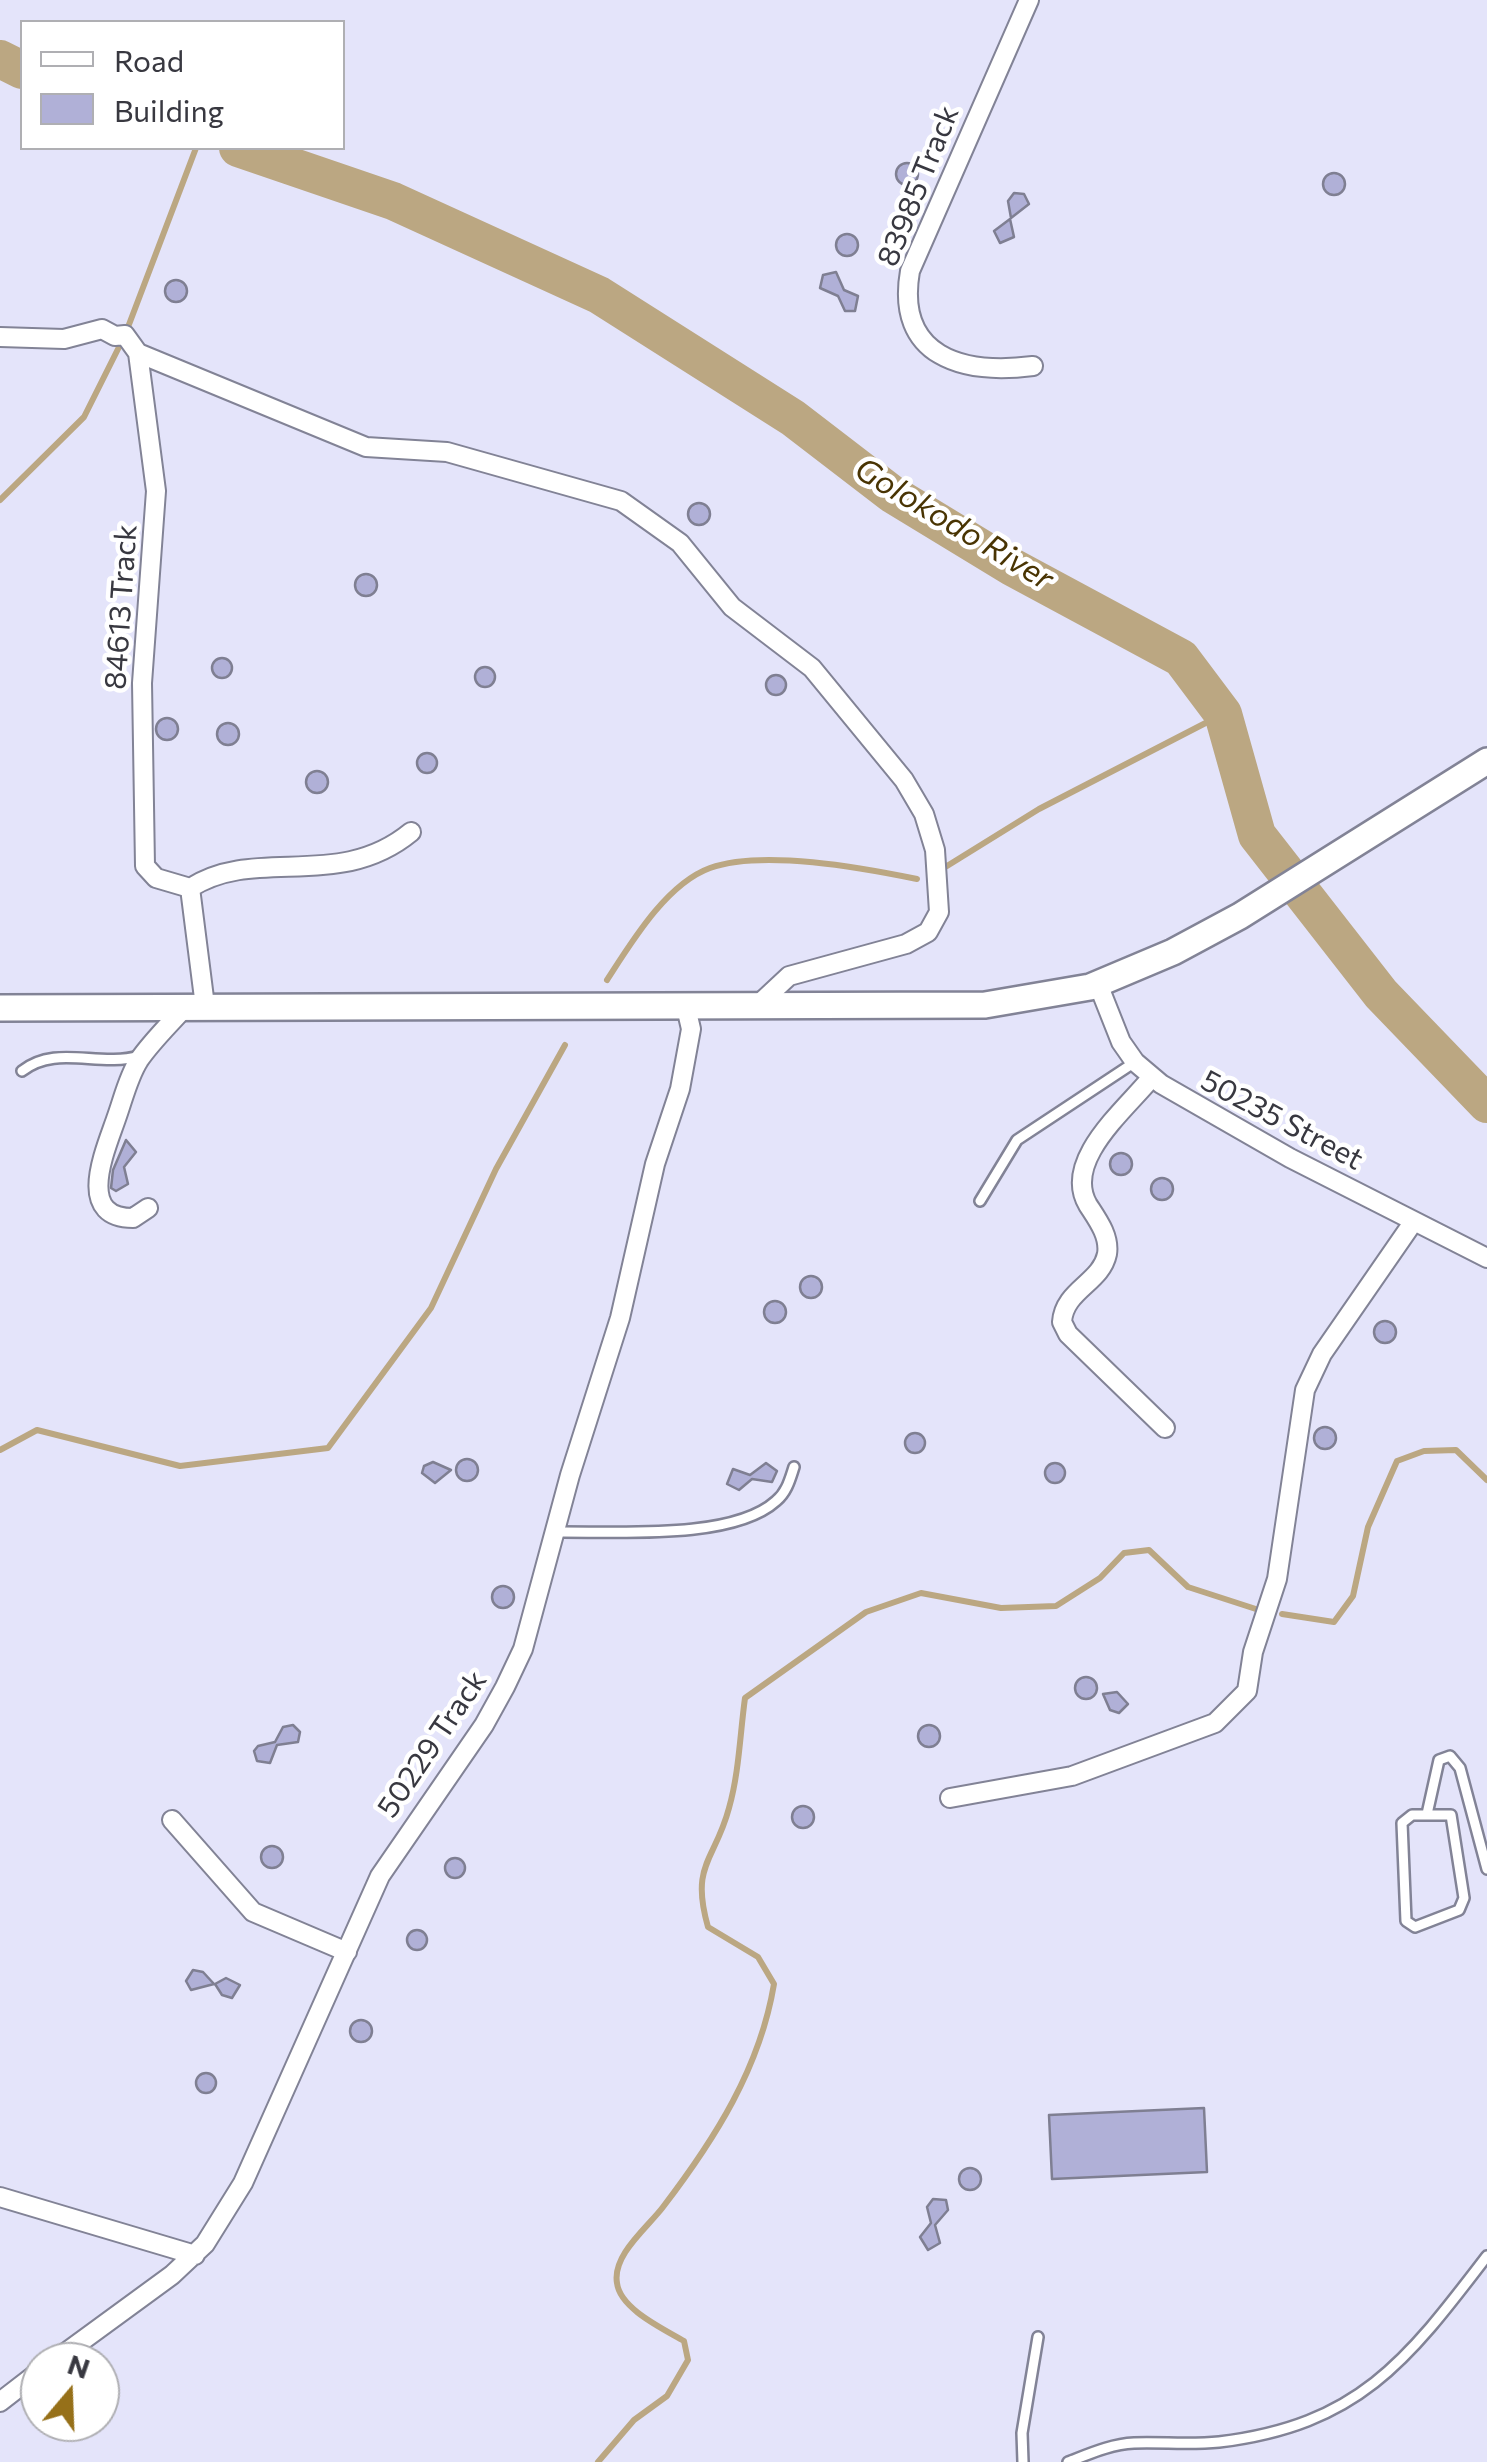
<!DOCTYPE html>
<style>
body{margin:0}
#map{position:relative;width:1487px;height:2462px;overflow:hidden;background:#e4e4fa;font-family:Commissioner,sans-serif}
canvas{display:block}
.legend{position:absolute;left:20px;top:20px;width:325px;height:130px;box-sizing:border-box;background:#fff;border:2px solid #afafb3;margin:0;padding:12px 18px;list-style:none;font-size:30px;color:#383840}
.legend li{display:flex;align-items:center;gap:20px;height:50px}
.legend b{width:50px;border:2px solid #afafb3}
.north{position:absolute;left:20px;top:2342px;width:100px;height:100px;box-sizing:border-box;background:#fff;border:2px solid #afafb3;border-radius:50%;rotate:19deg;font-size:28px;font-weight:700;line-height:40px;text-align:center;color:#383840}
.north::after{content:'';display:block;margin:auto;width:35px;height:45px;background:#967019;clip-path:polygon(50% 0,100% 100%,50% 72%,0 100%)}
</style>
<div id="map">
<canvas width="1487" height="2462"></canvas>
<ul class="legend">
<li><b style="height:12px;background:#fff"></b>Road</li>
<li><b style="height:28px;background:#b0b0d7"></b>Building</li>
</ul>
<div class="north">N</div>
</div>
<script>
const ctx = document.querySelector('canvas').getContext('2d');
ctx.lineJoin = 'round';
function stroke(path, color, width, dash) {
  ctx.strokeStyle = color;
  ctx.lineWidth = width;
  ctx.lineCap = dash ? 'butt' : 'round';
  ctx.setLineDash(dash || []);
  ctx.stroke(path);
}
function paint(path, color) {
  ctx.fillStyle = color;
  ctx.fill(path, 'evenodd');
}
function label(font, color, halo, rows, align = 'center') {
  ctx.font = font + ' Commissioner,sans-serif';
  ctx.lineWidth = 9;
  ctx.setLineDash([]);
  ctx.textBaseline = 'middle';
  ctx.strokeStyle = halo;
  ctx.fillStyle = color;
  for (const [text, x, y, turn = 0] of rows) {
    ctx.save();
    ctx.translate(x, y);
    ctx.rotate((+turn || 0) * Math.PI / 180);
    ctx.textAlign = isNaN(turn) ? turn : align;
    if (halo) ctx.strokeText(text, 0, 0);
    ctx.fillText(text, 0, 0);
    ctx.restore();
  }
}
stroke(new Path2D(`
 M0,500L84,417L125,335L196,148
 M947,866L1039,809L1223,714
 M607,980C631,943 666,884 710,868C762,849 863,868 917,879
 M0,1450L37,1430L180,1466L328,1448L431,1308L496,1169L565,1045
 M1282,1614L1334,1622L1353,1596L1368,1527L1397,1461L1424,1451L1456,1450L1487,1480
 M598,2462L634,2420L667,2396L688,2360L684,2341C664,2329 620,2309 617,2283C612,2255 648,2227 663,2207C715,2139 760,2068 774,1984L758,1957L708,1927C690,1864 715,1861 729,1808C739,1773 740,1734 745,1698L866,1612L921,1593L1001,1608L1056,1606L1100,1578L1124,1553L1149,1550L1188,1587L1262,1611`), '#bba782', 6);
stroke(new Path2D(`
 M0,59L22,70
 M238,148L393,201L599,295L793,418L892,494L1012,567L1181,658L1223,714L1257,835L1381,994L1487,1104`), '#bba782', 38);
const building = new Path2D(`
 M896 174a11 11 0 1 1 22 0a11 11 0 1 1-22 0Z
 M1323 184a11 11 0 1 1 22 0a11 11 0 1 1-22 0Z
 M1014,193L1024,194L1029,204L1011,218L1008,201Z
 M1010,219L1014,237L1000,243L994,231Z
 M836 245a11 11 0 1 1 22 0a11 11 0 1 1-22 0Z
 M836,272L844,290L858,296L855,311H845L838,296L820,288L823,275Z
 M165 291a11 11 0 1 1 22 0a11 11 0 1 1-22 0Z
 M688 514a11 11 0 1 1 22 0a11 11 0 1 1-22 0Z
 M355 585a11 11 0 1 1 22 0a11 11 0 1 1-22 0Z
 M212 668a10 10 0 1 1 20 0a10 10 0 1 1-20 0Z
 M475 677a10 10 0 1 1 20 0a10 10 0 1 1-20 0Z
 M766 685a10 10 0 1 1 20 0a10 10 0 1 1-20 0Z
 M156 729a11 11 0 1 1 22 0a11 11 0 1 1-22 0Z
 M217 734a11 11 0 1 1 22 0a11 11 0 1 1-22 0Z
 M417 763a10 10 0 1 1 20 0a10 10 0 1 1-20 0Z
 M306 782a11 11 0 1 1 22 0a11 11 0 1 1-22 0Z
 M126,1140L136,1152L124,1167L128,1184L116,1191L111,1188L113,1170Z
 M1110 1164a11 11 0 1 1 22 0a11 11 0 1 1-22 0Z
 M1151 1189a11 11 0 1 1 22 0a11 11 0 1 1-22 0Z
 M800 1287a11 11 0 1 1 22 0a11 11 0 1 1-22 0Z
 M764 1312a11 11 0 1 1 22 0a11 11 0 1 1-22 0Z
 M1374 1332a11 11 0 1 1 22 0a11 11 0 1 1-22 0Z
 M1314 1438a11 11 0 1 1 22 0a11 11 0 1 1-22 0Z
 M905 1443a10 10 0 1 1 20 0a10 10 0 1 1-20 0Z
 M456 1470a11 11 0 1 1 22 0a11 11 0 1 1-22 0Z
 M433,1462L451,1470L435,1483L422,1473L424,1466Z
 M1045 1473a10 10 0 1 1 20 0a10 10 0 1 1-20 0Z
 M766,1463L777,1471L772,1482L752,1479L739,1490L727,1484L733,1469L750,1475Z
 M492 1597a11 11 0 1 1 22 0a11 11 0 1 1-22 0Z
 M1075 1688a11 11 0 1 1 22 0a11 11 0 1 1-22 0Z
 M1117,1692L1128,1704L1119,1713L1110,1710L1103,1694Z
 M293,1725L300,1732L298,1742L277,1745L270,1763L257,1761L254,1751L258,1746L275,1742L283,1727Z
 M918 1736a11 11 0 1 1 22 0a11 11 0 1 1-22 0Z
 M792 1817a11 11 0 1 1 22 0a11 11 0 1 1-22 0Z
 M261 1857a11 11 0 1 1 22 0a11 11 0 1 1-22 0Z
 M445 1868a10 10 0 1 1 20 0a10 10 0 1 1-20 0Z
 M407 1940a10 10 0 1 1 20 0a10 10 0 1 1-20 0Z
 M193,1970L203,1972L214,1984L191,1990L186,1981Z
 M226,1978L240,1985L232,1998L222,1995L215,1984Z
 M350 2031a11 11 0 1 1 22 0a11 11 0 1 1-22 0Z
 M196 2083a10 10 0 1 1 20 0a10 10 0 1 1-20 0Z
 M1204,2108L1207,2172L1052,2179L1049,2115Z
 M959 2179a11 11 0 1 1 22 0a11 11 0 1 1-22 0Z
 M933,2199L946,2200L948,2210L935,2225L940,2243L928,2250L920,2237L931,2223L927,2207Z`);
paint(building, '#b0b0d7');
stroke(building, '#7f7f92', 2.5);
const lane = new Path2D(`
 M22,1071C56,1044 99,1068 139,1056
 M980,1201L1017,1140L1135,1062
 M554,1532C612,1531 732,1541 776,1501C787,1492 790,1479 794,1467
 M1427,1814L1439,1760L1450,1756L1460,1768L1487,1869
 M1412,1815H1451L1464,1898L1459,1910L1415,1927L1406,1921L1402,1823Z
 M1023,2462L1022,2433L1038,2337
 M1068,2462C1089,2454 1111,2444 1134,2443C1163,2442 1190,2445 1219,2442C1358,2425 1406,2362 1487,2256`);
const street = new Path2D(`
 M1029,0L910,271C895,357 963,375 1033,366
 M0,337L64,339L102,329L115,336L125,335L138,353L156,491L142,683L145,866L156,878L190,888
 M138,353L366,447L447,452L621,501L680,543L732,607L812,668L904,780L924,814L935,850L939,912L928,932L906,944L789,976L759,1004
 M1098,984L1121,1042L1135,1062L1161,1084L1290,1158L1487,1258
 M205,1006L190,888C257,845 338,892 411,832
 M1152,1077C1125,1110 1062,1161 1088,1205C1097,1219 1110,1236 1107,1254C1101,1283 1064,1290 1062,1322L1068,1334L1165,1428
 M148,1208L133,1218C75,1218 105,1151 116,1119C123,1100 128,1077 139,1060C152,1041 170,1024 185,1007
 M950,1798L1072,1776L1215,1723L1247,1691L1253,1652L1277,1579L1305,1390L1322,1354L1414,1221
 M172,1820L253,1912L347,1952
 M0,2197L195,2255
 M53,2362L172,2275L205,2244L243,2183L380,1876L484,1725L505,1687L523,1649L570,1475L620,1318L655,1164L680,1089L691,1029L685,1003
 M0,2402L40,2371`);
const secondary = new Path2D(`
 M0,1008L985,1005L1090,987L1173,952L1240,916L1487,761`);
stroke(lane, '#828396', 14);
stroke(street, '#828396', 22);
stroke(secondary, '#828396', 30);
stroke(lane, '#fff', 9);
stroke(street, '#fff', 18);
stroke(secondary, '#fff', 25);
label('30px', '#383840', '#fff', [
 ["83985 Track",918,186,-68],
 ["84613 Track",121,607,-86],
 ["50235 Street",1282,1120,28],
 ["50229 Track",432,1744,-56]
]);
label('italic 32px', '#493403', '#fff', [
 ["Golokodo River",954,524,31]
]);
</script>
